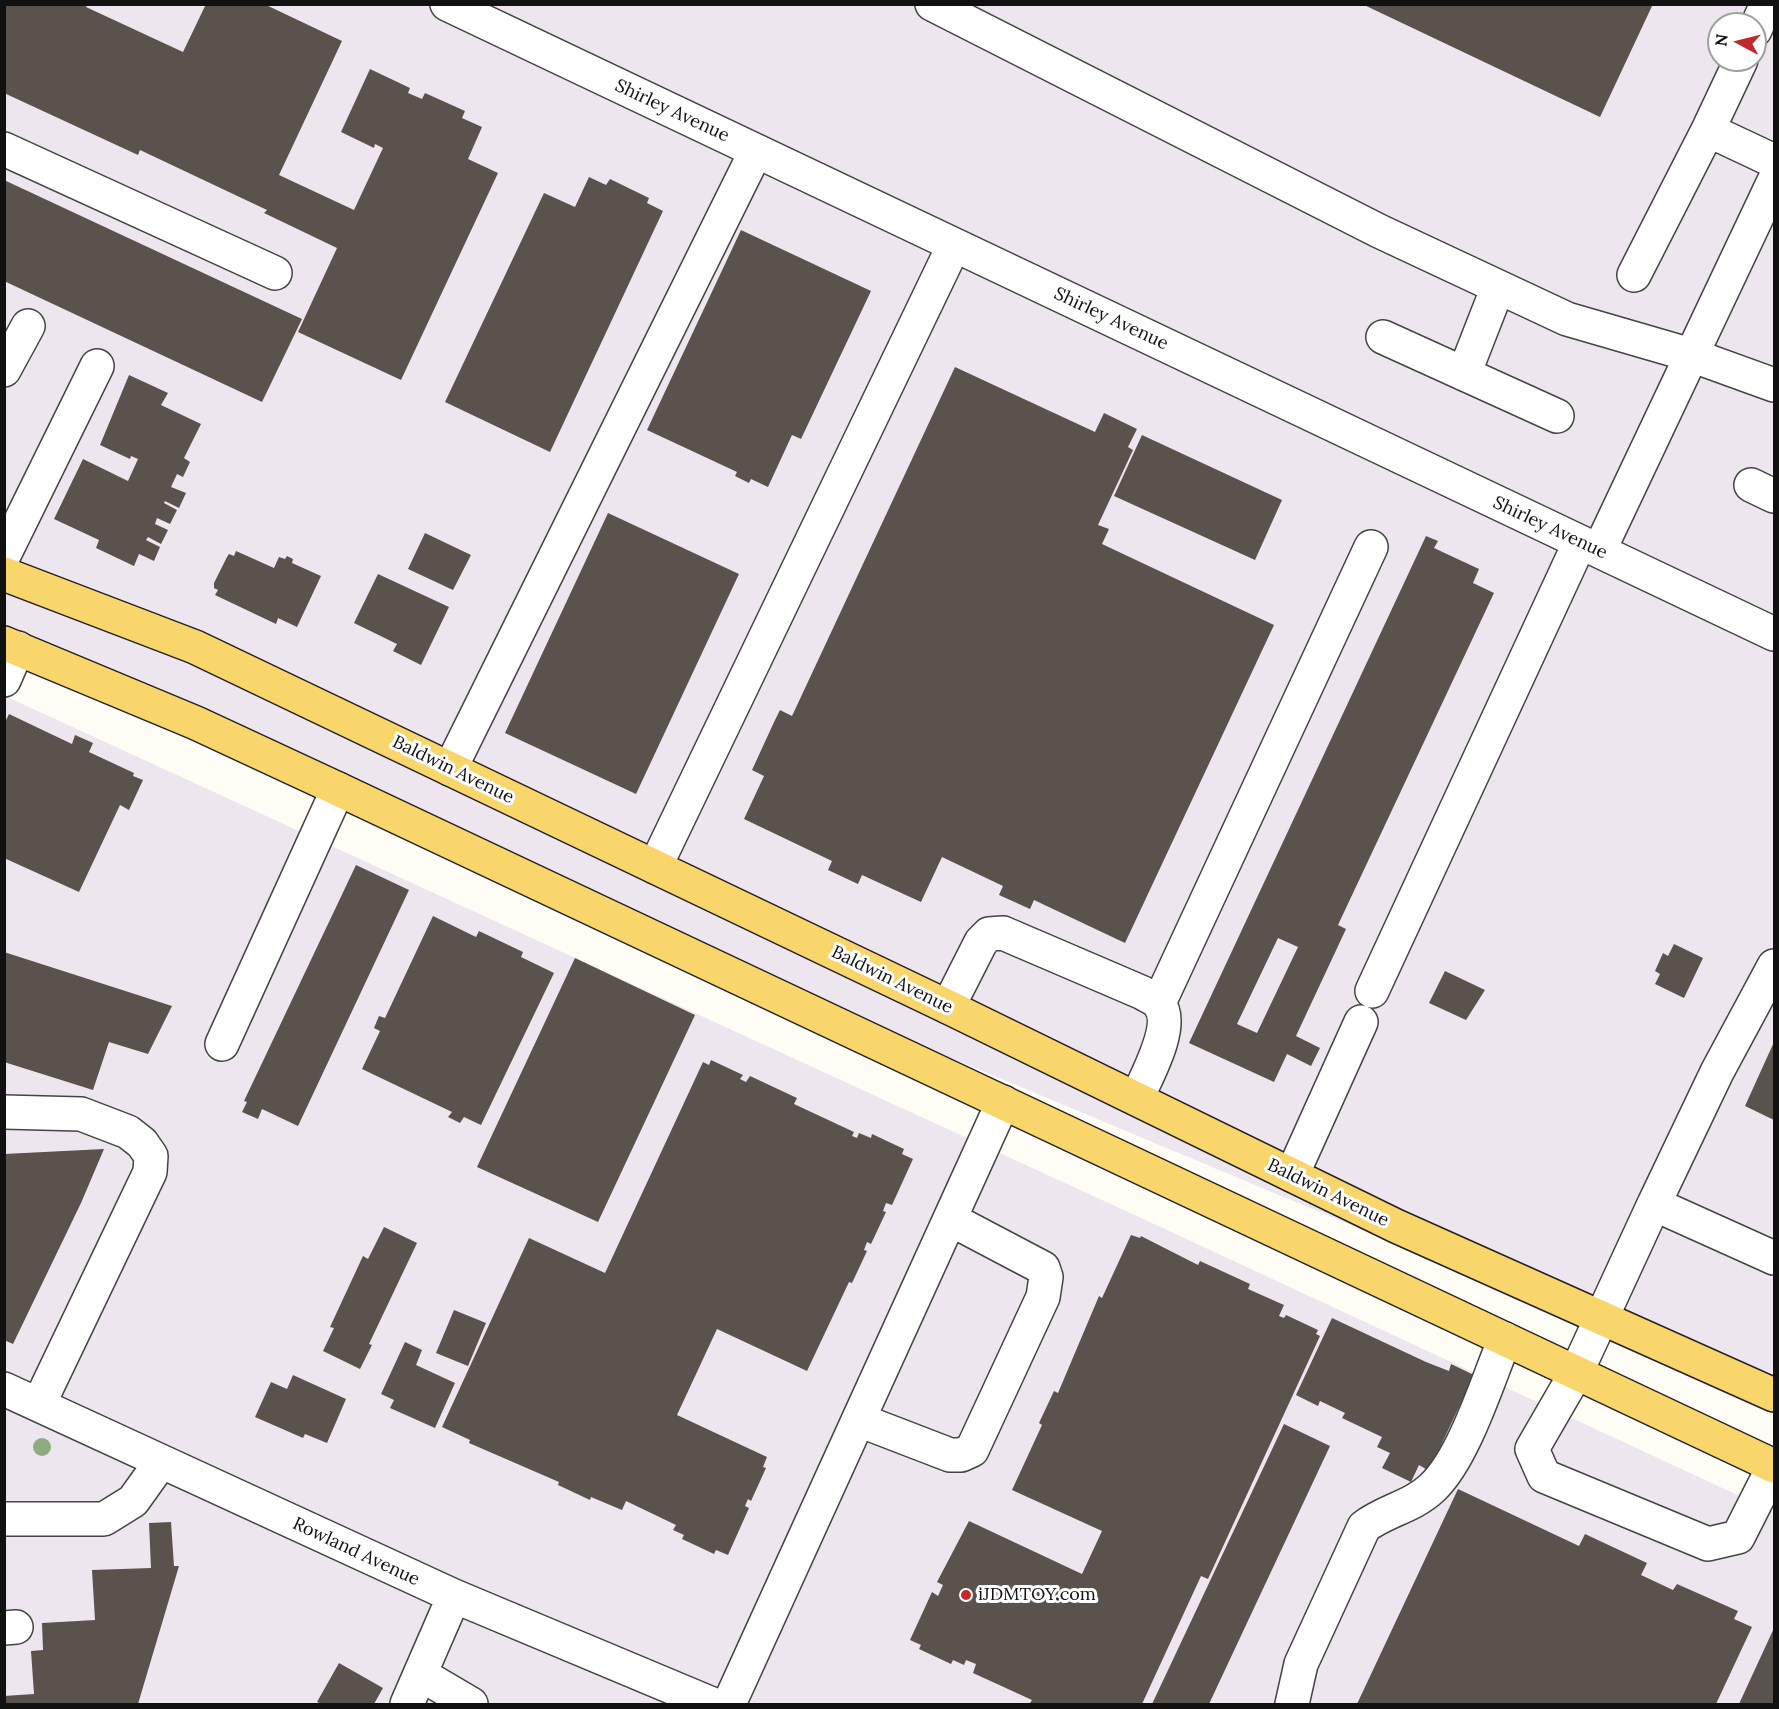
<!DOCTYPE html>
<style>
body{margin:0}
#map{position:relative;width:1779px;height:1709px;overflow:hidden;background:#fffdf5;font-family:Lora,serif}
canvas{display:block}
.frame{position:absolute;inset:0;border:6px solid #111;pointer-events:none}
.north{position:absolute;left:1707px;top:12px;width:60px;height:60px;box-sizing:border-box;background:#fff;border:2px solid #a0a0a0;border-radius:50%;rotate:277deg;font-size:16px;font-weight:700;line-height:24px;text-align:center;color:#111}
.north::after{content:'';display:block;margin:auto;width:21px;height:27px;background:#c4262e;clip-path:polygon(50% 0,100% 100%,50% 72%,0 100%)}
</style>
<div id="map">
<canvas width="1779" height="1709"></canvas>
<div class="frame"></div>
<div class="north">N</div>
</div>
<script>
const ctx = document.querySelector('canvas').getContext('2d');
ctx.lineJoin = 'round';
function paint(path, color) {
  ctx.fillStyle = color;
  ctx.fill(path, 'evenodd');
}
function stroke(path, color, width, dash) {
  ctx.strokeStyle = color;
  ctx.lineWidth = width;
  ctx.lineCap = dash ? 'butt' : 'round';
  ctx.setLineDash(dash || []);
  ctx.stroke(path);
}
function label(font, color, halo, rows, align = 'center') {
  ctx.font = font + ' Lora,serif';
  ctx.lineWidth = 6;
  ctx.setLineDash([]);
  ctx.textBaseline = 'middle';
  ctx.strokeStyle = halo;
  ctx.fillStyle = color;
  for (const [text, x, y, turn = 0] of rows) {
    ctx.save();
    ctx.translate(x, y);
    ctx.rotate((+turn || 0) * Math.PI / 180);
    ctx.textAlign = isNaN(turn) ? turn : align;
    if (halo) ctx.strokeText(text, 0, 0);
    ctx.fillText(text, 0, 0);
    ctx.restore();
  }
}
paint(new Path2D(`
 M4,5H1774V1402L607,914L5,643ZM1719,24H1755V60H1719Z
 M5,696L1139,1217L1774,1512V1704H5Z`), '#eee6ef');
paint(new Path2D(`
 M4,4H88L86,7L183,52L206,4H264L342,41L279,175L354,210L383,148L375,144L374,148L341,132L370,69L410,88L408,93L422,99L425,93L465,111L462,118L482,127L468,159L498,173L401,380L298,332L337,248L264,213L267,210L140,150L138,155L4,93Z
 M1362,4H1653L1600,117Z
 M589,177L606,185L610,179L649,198L647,203L663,211L550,452L445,402L544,193L575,207Z
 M4,180L302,319L262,402L4,281Z
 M741,230L871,291L801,439L792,435L768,487L751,479L749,483L735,476L737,472L647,430Z
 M955,367L1095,432L1104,413L1137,429L1128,447L1133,450L1098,525L1109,529L1102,544L1274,625L1125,943L1034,900L1030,909L999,895L1003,886L942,857L921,902L862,875L858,884L828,870L832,861L744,819L764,776L752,770L775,720L780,710L792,716Z
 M129,375L168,393L161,405L201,424L184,458L190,462L183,477L177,474L171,487L186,493L179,508L165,501L164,503L177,510L170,524L157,518L155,524L168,530L161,544L148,537L146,540L160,547L154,561L139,554L134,566L96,548L99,540L54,519L83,459L128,481L138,459L131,456L130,459L100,445Z
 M1142,435L1282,500L1255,560L1114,496Z
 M608,513L739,574L636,794L505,733Z
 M425,533L471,555L453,590L408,569Z
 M1426,536L1438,541L1434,548L1479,569L1473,583L1494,593L1338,925L1346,929L1296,1036L1320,1048L1311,1066L1287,1054L1274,1082L1189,1043ZM1278,938L1298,947L1257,1033L1237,1024Z
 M236,551L274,568L279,557L285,559L287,556L293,559L292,563L321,576L297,627L278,618L276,624L215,595L218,590L214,588V583L227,557L229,554L234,556Z
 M378,574L449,607L421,665L393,651L397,644L354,623Z
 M9,714L72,744L75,735L93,743L89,752L134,773L133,776L143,780L129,810L120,805L79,892L4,858V724Z
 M356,865L409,890L298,1126L262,1109L258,1119L242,1112L247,1102L244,1101Z
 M433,916L476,937L479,931L523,952L521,957L554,973L481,1125L464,1117L460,1123L448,1117L452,1112L362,1069L380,1031L374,1028L379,1016L385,1018Z
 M1674,944L1703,958L1684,998L1655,984L1660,974L1655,971L1663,953L1668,956Z
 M4,952L172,1006L148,1054L109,1042L93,1090L4,1062Z
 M575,958L695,1015L598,1222L477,1167Z
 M1445,971L1485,990L1466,1020L1429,1003Z
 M1774,1042V1120L1745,1106Z
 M711,1060L743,1075L740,1079L746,1082L750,1076L797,1098L794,1104L854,1132L852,1136L857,1138L859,1133L871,1138L872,1134L904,1149L902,1154L913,1159L892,1205L886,1203L883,1211L886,1212L871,1244L867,1242L864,1250L867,1251L852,1283L849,1282L807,1371L717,1329L677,1415L767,1457L763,1467L766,1468L751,1501L748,1499L745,1506L749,1508L728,1555L716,1550L714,1554L682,1539L684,1535L673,1530L676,1525L626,1501L622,1510L591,1497L590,1500L558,1485L559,1482L469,1443L470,1440L442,1427L529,1238L605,1273L703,1062L709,1065Z
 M104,1149L81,1203L13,1344L4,1340V1154Z
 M384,1227L417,1243L369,1344L372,1345L360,1369L323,1351L334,1328L330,1327L363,1256L368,1259Z
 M1131,1235L1140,1238L1141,1236L1198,1265L1200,1261L1250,1284L1248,1289L1284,1305L1279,1316L1284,1318L1286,1315L1318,1330L1316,1334L1320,1336L1208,1579L1201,1576L1142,1704H1033L1030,1703L1032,1700L973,1673L976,1664L966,1660L964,1665L953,1660L951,1664L919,1649L921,1645L910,1640L932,1592L938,1596L943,1585L937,1582L969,1521L1082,1574L1102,1531L1012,1490L1042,1425L1039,1423L1054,1391L1058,1393L1099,1296L1102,1298Z
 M454,1310L486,1323L468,1366L436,1353Z
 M1332,1318L1426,1362L1449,1371L1451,1364L1474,1375L1429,1471L1419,1465L1411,1482L1382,1468L1390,1453L1377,1447L1382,1437L1342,1418L1345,1413L1320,1401L1318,1406L1296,1395Z
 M405,1342L422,1350L416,1365L455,1383L435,1428L390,1408L394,1400L381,1394Z
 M293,1375L346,1399L327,1443L305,1434L303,1438L255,1417L271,1382L287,1389Z
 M1284,1424L1330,1446L1209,1704H1152Z
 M1458,1489L1579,1546L1585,1534L1647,1563L1641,1575L1673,1590L1677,1584L1738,1611L1734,1619L1752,1627L1716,1704H1357Z
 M171,1522L174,1566H179L138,1704H4V1696L34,1694L31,1651L43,1650L42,1623L95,1620L92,1570L151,1568L149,1523Z
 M1774,1628V1704H1739Z
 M339,1663L383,1688L374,1704H322L317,1702Z`), '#5a524d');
const minor = new Path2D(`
 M447,4L1774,634
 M932,4L1379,231L1567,319L1691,355L1774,385
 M1755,30L1767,4
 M1741,60L1708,130L1774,161
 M4,149L275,273
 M1634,275L1708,130
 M1383,337L1557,416
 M4,370L28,326
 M1464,374L1498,287
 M1751,485L1774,496
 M1599,551L1774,181
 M4,555L97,366
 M4,680L18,648
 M450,769L756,151
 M655,867L954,245
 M1372,991L1580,542
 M1159,1003L1371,547
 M948,1007L981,942L989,934L1003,933L1143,993C1147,996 1156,999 1159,1004C1176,1025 1146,1077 1137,1098
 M222,1044L338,789
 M4,1112L81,1114L128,1132L142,1143L151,1156L150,1172L39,1404
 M1292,1175L1361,1022
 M1654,1204L1717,1072L1774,966
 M4,1389L454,1596L712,1704
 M859,1420L950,1455H961L972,1450L1043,1297L1046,1277L1043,1268L950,1219
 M1774,1466L1738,1537L1708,1544L1544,1476L1532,1449L1576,1373L1654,1204L1774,1258
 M4,1519H104L133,1501L161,1462
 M4,1628L16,1627
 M420,1674L471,1704
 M407,1704L454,1596
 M729,1704L1003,1102
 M1292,1704L1301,1664L1364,1527C1384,1511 1412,1507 1432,1488C1464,1458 1487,1382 1505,1339`);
const major = new Path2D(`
 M4,574L195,647L948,1007L1396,1226L1774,1395
 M4,643L196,723L338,789L1774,1466`);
stroke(minor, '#444', 36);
stroke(major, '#222', 36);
stroke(minor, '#fff', 33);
stroke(major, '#f9d66b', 33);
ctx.fillStyle = '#8dad7f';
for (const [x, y] of [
 [42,1447]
]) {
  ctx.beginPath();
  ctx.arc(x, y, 9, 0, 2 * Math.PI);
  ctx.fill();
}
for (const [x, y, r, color] of [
 [966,1595,6,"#c4262e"]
]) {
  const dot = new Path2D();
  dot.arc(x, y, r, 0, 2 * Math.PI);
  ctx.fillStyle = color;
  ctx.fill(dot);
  stroke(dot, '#fff', 2);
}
label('18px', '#111', '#fff', [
 ["Shirley Avenue",672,111,25],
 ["Shirley Avenue",1111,319,25],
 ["Shirley Avenue",1550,528,25],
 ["Baldwin Avenue",453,770,26],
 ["Baldwin Avenue",892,980,26],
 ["Baldwin Avenue",1328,1193,26],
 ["Rowland Avenue",356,1552,25]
]);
label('18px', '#111', '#fff', [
 ["iJDMTOY.com",978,1595]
], 'left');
</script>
